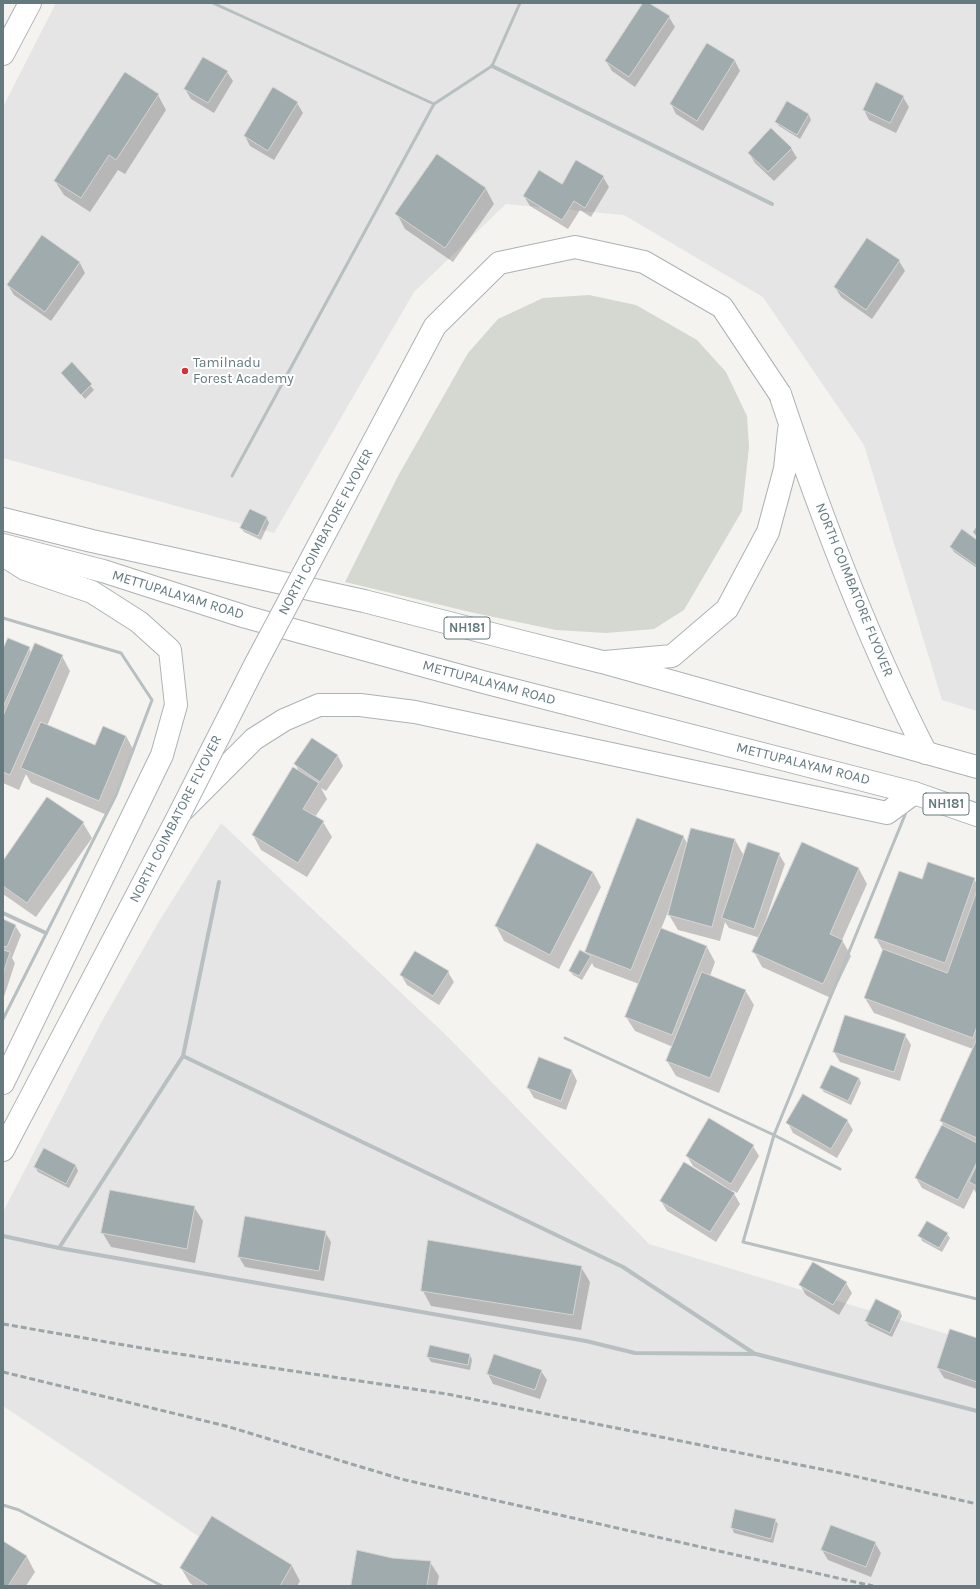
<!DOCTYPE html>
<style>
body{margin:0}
#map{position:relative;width:980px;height:1589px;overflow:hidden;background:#f4f3f0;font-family:Karla,sans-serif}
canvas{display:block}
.frame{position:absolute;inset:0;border:4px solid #657a7f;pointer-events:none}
</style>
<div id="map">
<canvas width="980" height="1589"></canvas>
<div class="frame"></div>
</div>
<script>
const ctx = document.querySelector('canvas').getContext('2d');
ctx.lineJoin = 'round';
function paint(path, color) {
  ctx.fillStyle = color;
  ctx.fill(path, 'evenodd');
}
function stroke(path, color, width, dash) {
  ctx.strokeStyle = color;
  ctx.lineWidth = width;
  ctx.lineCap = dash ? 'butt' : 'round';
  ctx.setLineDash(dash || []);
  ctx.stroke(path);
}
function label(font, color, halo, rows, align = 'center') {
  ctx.font = font + ' Karla,sans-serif';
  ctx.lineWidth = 4;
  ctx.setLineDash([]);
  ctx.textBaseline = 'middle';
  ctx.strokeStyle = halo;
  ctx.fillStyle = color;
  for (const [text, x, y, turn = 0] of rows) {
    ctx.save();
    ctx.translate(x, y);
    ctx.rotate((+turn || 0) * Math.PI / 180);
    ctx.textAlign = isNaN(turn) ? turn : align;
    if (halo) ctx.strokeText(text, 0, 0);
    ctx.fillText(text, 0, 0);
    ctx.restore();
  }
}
paint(new Path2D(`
 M56,3H977V711L942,700L864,445L763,297L624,215L506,204L414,292L274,533L3,458V107Z
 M221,823L448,1037L649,1244L977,1343V1586H273L3,1406V1212L101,1023L158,923Z`), '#e4e5e4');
paint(new Path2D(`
 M589,295L636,305L697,340L726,372L747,416L749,447L742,511L684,610L654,629L606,633L556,630L470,612L345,582L398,476L468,353L498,319L543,298Z`), '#d5d8d0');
paint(new Path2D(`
 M644,3H647L669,17L675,27L635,87L612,71L606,61Z
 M708,44L735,61L740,71L703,131L676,114L671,104Z
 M227,72L233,81L214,113L191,99L185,89Z
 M158,95L166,110L125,174L118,170L90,212L64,195L55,181Z
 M903,97L909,107L896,133L869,120L864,110Z
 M788,102L809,115L811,120L800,139L779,126L776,122Z
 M297,103L303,113L274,160L250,146L245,136Z
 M791,148L797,158L774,181L755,163L749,153Z
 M437,155L486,189L494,204L453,262L405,229L397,214Z
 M577,161L603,177L609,187L591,217L580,210L568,229L530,206L524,196L562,185Z
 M42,236L80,263L85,273L51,321L14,295L8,285Z
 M899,261L905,271L872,319L841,297L835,287Z
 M72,364L94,390L85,399L62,373Z
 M267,518L269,523L261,540L244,532L241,528Z
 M977,526V537L973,532Z
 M977,541V568L954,552L951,547Z
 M29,648L31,653L62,656L70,671L47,726L96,746L126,736L134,751L107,815L31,783L26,774L19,790L3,783V651Z
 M312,739L338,756L343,766L326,791L321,788L327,799L315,817L323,822L332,837L307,877L261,850L253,835L300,773L295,764Z
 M48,798L83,823L92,838L36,917L3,894V862Z
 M692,829L735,840L744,856L779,854L785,864L764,925L859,869L867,884L842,940L851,956L831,998L762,967L754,952L760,938L729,928L725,922L720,941L678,930L669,915L670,907L661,929L707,947L715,962L710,976L745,990L754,1005L719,1093L676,1076L667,1061L673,1047L635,1031L626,1017L639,984L594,967L592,963L582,980L573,975L570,971L588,956L586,952L683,836L688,845Z
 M593,872L601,887L559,969L504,941L496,926Z
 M974,879L977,884V1195L974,1189L964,1209L922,1188L916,1178L943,1125L941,1121L973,1049L874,1013L865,998L883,951L876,938L923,880Z
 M3,920L15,925L21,935L12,958L15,963L3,1000Z
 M448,972L454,982L439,1005L407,985L401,975Z
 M905,1035L911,1045L900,1081L840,1062L834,1052Z
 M572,1071L577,1081L566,1110L534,1098L528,1088Z
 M859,1078L861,1083L851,1105L824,1092L821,1088Z
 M847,1120L853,1130L837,1158L793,1133L788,1123Z
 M753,1146L759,1156L737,1193L732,1190L740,1204L716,1242L667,1211L661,1201L725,1189L726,1187L693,1166L687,1156Z
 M44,1149L76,1166L78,1171L69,1188L38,1172L35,1167Z
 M194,1207L203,1221L195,1263L111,1247L102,1232Z
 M325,1232L331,1242L324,1281L245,1267L239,1257Z
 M947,1234L950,1238L942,1252L922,1241L920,1236Z
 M581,1267L590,1282L581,1330L431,1306L423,1291Z
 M846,1283L852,1293L839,1315L806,1295L800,1285Z
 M900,1311L902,1316L892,1337L869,1326L866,1321Z
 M977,1339V1389L944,1378L938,1368Z
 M470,1355L472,1360L470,1370L431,1362L428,1357Z
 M541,1371L547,1380L540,1399L493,1384L488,1374Z
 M212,1518L292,1566L300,1581L297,1586H194L190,1583L181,1568Z
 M775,1520L778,1524L773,1543L734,1533L732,1528Z
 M3,1542L27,1557L35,1572L26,1586H3Z
 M875,1543L881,1553L871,1577L828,1560L822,1550Z
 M392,1559L430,1562L439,1576L437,1586H352Z`), '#0003');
const building = new Path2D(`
 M643,3H649L670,16L629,77L605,61Z
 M707,43L735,60L697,121L670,104Z
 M203,57L228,71L208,103L184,89Z
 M125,72L159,94L116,160L109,155L81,198L54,181Z
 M876,82L904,96L890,123L863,110Z
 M273,87L298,102L268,151L244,136Z
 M787,101L809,114L797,135L775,122Z
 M771,128L792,148L768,172L748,153Z
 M437,154L486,188L445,248L395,214Z
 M576,160L604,176L585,208L574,201L562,220L523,196L539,170L562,184Z
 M42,235L80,262L45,312L7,285Z
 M867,238L900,260L866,310L834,287Z
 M72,362L92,384L81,395L61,373Z
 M250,509L267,517L258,536L240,528Z
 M962,529L977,540V566L950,547Z
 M8,638L30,647L3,707V649Z
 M35,643L63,655L10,775L3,772V716Z
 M41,722L95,745L103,726L126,736L99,801L21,768Z
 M312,738L338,755L320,782L294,764Z
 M293,767L319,783L303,809L324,821L298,863L252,835Z
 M47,797L84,822L27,903L3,886V861Z
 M637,818L684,836L631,970L585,952Z
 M691,828L735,839L712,927L668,915Z
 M748,842L780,853L754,929L722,918Z
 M802,842L859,868L830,934L843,940L823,984L752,952Z
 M537,843L593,872L550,955L495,926Z
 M928,862L975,878L945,963L874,938L899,871L922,879Z
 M977,891V1026L973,1038L864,998L883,949L947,973Z
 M3,919L16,925L7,947L3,946Z
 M661,928L707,946L672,1035L625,1017Z
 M3,950L10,952L3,974Z
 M580,950L591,956L579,976L569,971Z
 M415,951L449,971L433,996L400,975Z
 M702,972L746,990L710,1078L666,1061Z
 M845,1015L906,1034L894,1072L833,1052Z
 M977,1039V1138L940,1121Z
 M539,1057L572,1070L561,1101L527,1088Z
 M831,1065L859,1078L848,1101L820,1088Z
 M803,1094L848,1120L831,1149L786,1123Z
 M709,1118L754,1145L731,1184L686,1156Z
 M942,1125L977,1143V1162L958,1200L915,1178Z
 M44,1148L76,1165L66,1184L34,1167Z
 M684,1162L735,1193L710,1232L660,1201Z
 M977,1165V1186L969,1182Z
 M110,1190L195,1206L187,1249L101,1233Z
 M245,1216L326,1231L319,1271L238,1257Z
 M927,1221L948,1233L939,1248L918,1236Z
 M428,1240L582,1266L573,1315L421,1291Z
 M813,1262L847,1282L833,1305L799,1285Z
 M876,1299L900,1311L890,1333L865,1321Z
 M950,1329L977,1338V1382L937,1368Z
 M430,1345L470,1354L468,1365L427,1357Z
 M494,1354L542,1370L535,1390L487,1374Z
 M735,1509L776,1519L771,1539L731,1528Z
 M212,1516L292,1565L280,1586H209L180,1568Z
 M831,1525L876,1542L866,1567L821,1550Z
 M3,1541L27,1556L8,1586H3Z
 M357,1550L392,1558L431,1561L427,1586H351Z`);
paint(building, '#a0abad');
stroke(building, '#d5d4d3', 1);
const primary = new Path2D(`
 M3,54L30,3
 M780,394C821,517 867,638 926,753
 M3,555L25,569L92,592L139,622L170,650L176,705L162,755L3,1083
 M605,662L672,656L727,609L768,532L785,469L789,430
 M3,1150L180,813L254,739L284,720L319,705H360L415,712L887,813L914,793`);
const highway = new Path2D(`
 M3,519L92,541L364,601L515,640L602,662L977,767
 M3,545L103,571L246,617L483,682L914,793L977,815`);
stroke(primary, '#acb3b5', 24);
stroke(highway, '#acb2b4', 24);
stroke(new Path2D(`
 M213,3L434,104
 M232,476L434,104L492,66L520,3
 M3,618L121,653L152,700L116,795L3,1019
 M907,810L774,1135L743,1242L977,1299
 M565,1038L774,1135L840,1169
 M3,1505L19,1510L162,1586`), '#b8bfc0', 3);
stroke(new Path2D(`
 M492,66L772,204
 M219,882L183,1056L623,1267L755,1354
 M3,913L46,933
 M3,1236L59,1248L586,1341L635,1353L756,1354L977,1411
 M59,1248L183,1056`), '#b8bfc0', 4);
stroke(primary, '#fff', 22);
stroke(highway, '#fff', 22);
stroke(new Path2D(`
 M3,1324L159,1351L447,1394L845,1474L977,1504
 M3,1372L226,1426L401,1479L873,1586`), '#9ba4a6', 3, [6, 3]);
const primaryBridge = new Path2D(`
 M180,813L255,665L435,326L499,263L575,247L644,262L722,307L780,394`);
stroke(primaryBridge, '#acb3b5', 24, []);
stroke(primaryBridge, '#fff', 22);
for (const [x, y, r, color] of [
 [185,371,4,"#d33135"]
]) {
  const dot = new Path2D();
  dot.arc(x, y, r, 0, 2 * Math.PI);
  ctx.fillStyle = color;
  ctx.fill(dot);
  stroke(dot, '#fff', 1.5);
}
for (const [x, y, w] of [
 [467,628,46],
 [946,804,46]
]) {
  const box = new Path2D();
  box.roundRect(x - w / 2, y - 11, w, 22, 3);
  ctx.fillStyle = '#fff';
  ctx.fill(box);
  stroke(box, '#657a7f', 1);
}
label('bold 13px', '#657a7f', null, [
 ["NH181",467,628],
 ["NH181",946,804]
]);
label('14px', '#657a7f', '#fff', [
 ["Tamilnadu",193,363],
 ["Forest Academy",193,379]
], 'left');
label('14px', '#657a7f', '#fff', [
 ["NORTH COIMBATORE FLYOVER",326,532,-62],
 ["NORTH COIMBATORE FLYOVER",854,590,68],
 ["METTUPALAYAM ROAD",178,595,17],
 ["METTUPALAYAM ROAD",489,683,15],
 ["METTUPALAYAM ROAD",803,764,14],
 ["NORTH COIMBATORE FLYOVER",176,819,-63]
]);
</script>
